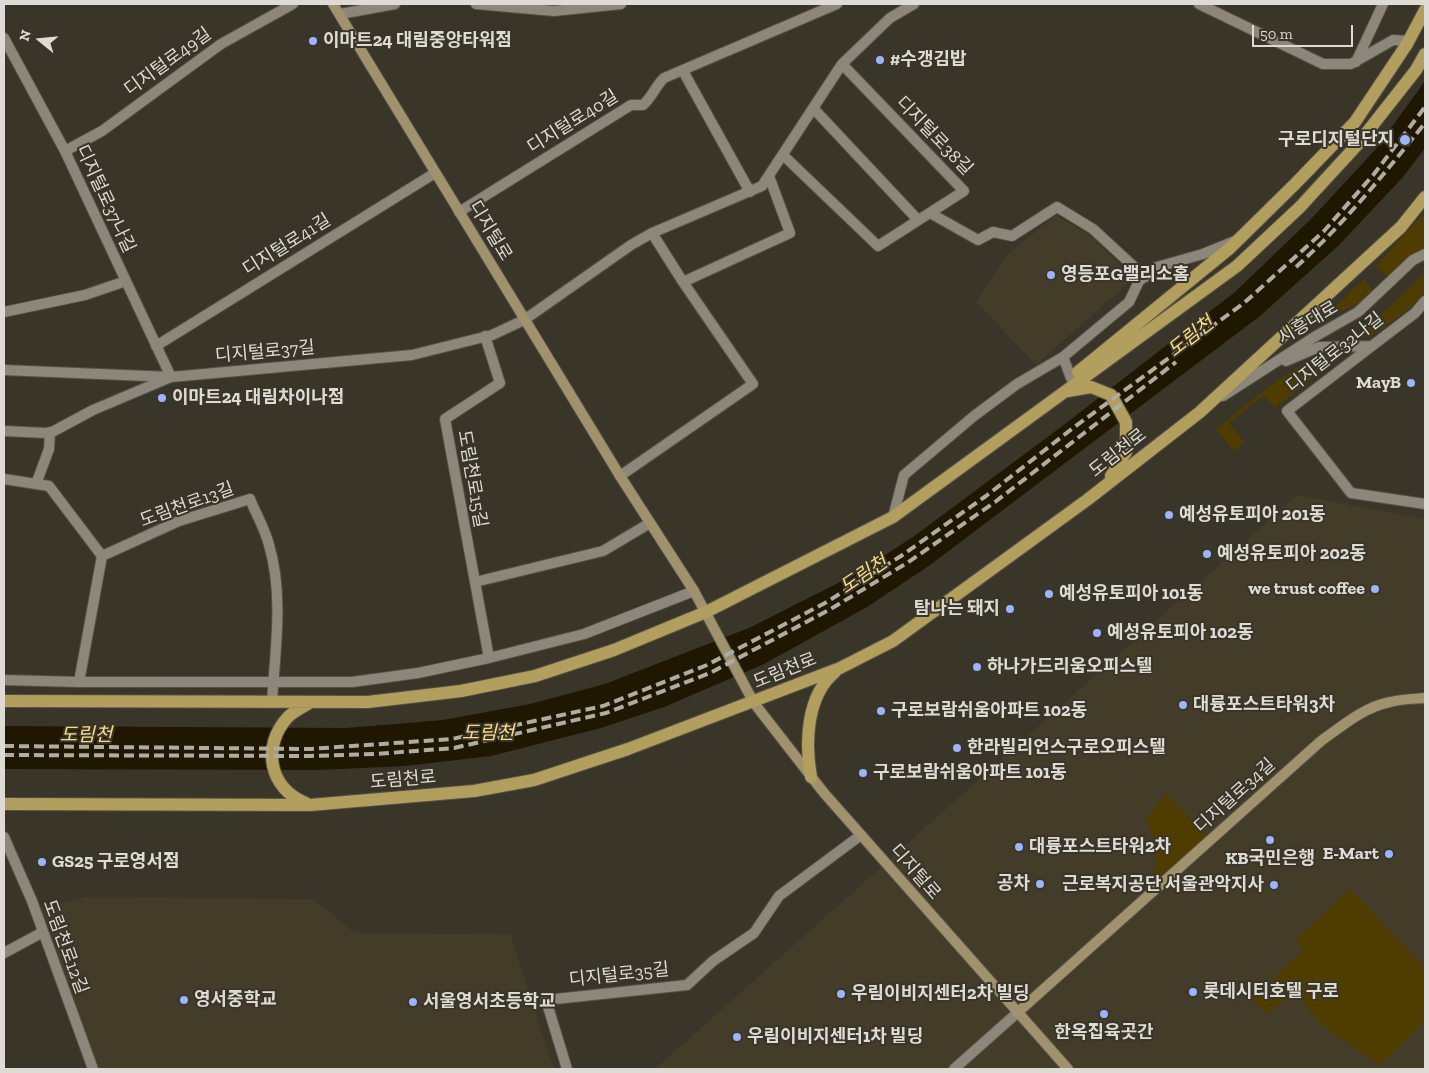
<!DOCTYPE html>
<meta charset="utf-8">
<style>
body{margin:0}
#map{position:relative;width:1429px;height:1073px;overflow:hidden;background:#393529;font-family:"Zilla Slab",serif}
canvas{display:block}
.frame{position:absolute;inset:0;border:5px solid #dedbd4;pointer-events:none}
.north{position:absolute;left:15px;top:15px;width:50px;height:50px;-webkit-text-stroke:4px #393529;paint-order:stroke;rotate:287deg;font-size:14px;font-weight:700;line-height:20px;text-align:center;color:#dedbd4}
.north::after{content:'';display:block;margin:auto;width:18px;height:22px;background:#dedbd4;clip-path:polygon(50% 0,100% 100%,50% 72%,0 100%)}
.scale{position:absolute;left:1252px;top:25px;width:101px;height:22px;box-sizing:border-box;border:2px solid #dedbd4;border-top:0;padding-left:6px;font-size:15px;line-height:18px;white-space:nowrap;color:#dedbd4;-webkit-text-stroke:4px #393529;paint-order:stroke}
</style>
<div id="map">
<canvas width="1429" height="1073"></canvas>
<div class="frame"></div>
<div class="north">N</div>
<div class="scale">50 m</div>
</div>
<script>
const ctx = document.querySelector('canvas').getContext('2d');
ctx.lineJoin = 'round';
function paint(path, color) {
  ctx.fillStyle = color;
  ctx.fill(path, 'evenodd');
}
function stroke(path, color, width, dash) {
  ctx.strokeStyle = color;
  ctx.lineWidth = width;
  ctx.lineCap = dash ? 'butt' : 'round';
  ctx.setLineDash(dash || []);
  ctx.stroke(path);
}
function label(font, color, halo, rows, align = 'center') {
  ctx.font = font + ' "Zilla Slab","Noto Sans KR",serif';
  ctx.lineWidth = 4;
  ctx.setLineDash([]);
  ctx.textBaseline = 'middle';
  ctx.strokeStyle = halo;
  ctx.fillStyle = color;
  for (const [text, x, y, turn = 0] of rows) {
    ctx.save();
    ctx.translate(x, y);
    ctx.rotate((+turn || 0) * Math.PI / 180);
    ctx.textAlign = isNaN(turn) ? turn : align;
    if (halo) ctx.strokeText(text, 0, 0);
    ctx.fillText(text, 0, 0);
    ctx.restore();
  }
}
paint(new Path2D(`
 M1056,215L1090,236L1134,278L1036,365L976,302L1008,254Z
 M1297,495L1425,519V1069H655Z
 M84,897L313,899L355,933L510,934L554,1069H99L40,908Z`), '#423c29');
paint(new Path2D(`
 M1425,212V252L1391,281L1376,266Z
 M1425,272V292L1410,308L1370,337H1364L1365,331Z
 M1363,280L1377,294L1334,315L1331,311Z
 M1328,355L1337,357L1275,408L1264,395L1229,423L1244,442L1234,451L1216,429C1246,406 1293,362 1328,355Z
 M1166,793L1210,840L1150,894C1157,867 1158,844 1146,819Z
 M1350,889L1425,968V1021L1380,1065C1351,1045 1307,1023 1298,988L1267,1015L1251,999L1303,950L1296,939Z`), '#4f3d00');
paint(new Path2D(`
 M1425,81V148L1403,177L1339,245L1260,316L930,565L867,607L764,664L664,707L601,728L491,756L405,766L318,770L4,769V726L346,728L443,720L530,704L605,684L749,628L854,575L913,537L1065,424L1235,292L1311,219L1375,150Z`), '#1f1700');
paint(new Path2D(`
 M1425,78L1375,147L1320,209L1248,279L1246,278L1309,217L1373,148Z`), '#393529');
const street = new Path2D(`
 M476,4L554,11L621,4
 M1199,4L1323,64H1351L1393,40L1409,41
 M340,14L395,4
 M4,38L65,151L171,377L93,410L54,431L46,433L4,431
 M1356,62L1383,4
 M683,71L750,192
 M813,108L918,220
 M65,151L102,131L221,44L293,4
 M783,155L878,246L964,191L842,64
 M459,212L631,105H643C652,97 655,87 664,78L837,4
 M930,213L978,240L993,232L1012,236L1057,207L1093,229L1145,277
 M683,282L790,233L769,176
 M1425,301L1415,313L1287,411L1351,493L1425,504
 M4,312L85,295L126,281
 M485,336L500,383L445,419L489,658
 M156,346L435,173
 M1286,361L1319,347L1371,346
 M4,370L171,377L412,355L492,335L524,320L631,245L652,233L762,186L842,64L890,18L914,4
 M1071,378L1063,357L1129,302L1139,281L1157,267L1203,254L1235,241
 M1223,396L1316,336L1358,312L1413,260L1425,254
 M620,476L753,384L683,282L652,233
 M4,479L49,486L102,556L179,521L250,499C256,514 265,529 269,545C284,595 275,651 272,702
 M36,484L49,449L50,432
 M893,517L904,475L974,416L1017,384L1063,357
 M475,582L603,551L650,523
 M4,680L79,682H352L418,673L489,658L584,634L694,591
 M79,682L102,556
 M4,837L32,901L93,1069
 M4,953L43,932
 M567,1069L546,1000L687,985L713,961L754,933L779,896L861,835
 M954,1069L1017,1013`);
const secondary = new Path2D(`
 M333,4L620,476L694,591L754,703L824,793L1068,1069
 M1017,1013L1321,741C1342,726 1364,707 1390,702C1401,699 1413,699 1425,698`);
const primary = new Path2D(`
 M1078,372L1230,248L1295,184L1355,122L1407,44L1425,10
 M1068,391L1091,387L1111,395L1126,422V452L1111,476
 M4,701L368,702L461,691L535,676L614,650L706,612L893,517L1237,266L1300,207L1357,145L1416,70L1425,54
 M811,777C805,744 806,696 835,672
 M306,803C269,789 261,746 288,717C294,711 303,707 311,702
 M4,804L310,805L474,791L534,780L628,749L840,668L893,641L1087,500L1200,412L1401,227L1425,197`);
stroke(street, '#555148', 12);
stroke(secondary, '#555148', 12);
stroke(primary, '#555148', 14);
stroke(street, '#8c877a', 10);
stroke(secondary, '#9f926c', 10);
stroke(primary, '#b29e5d', 12);
stroke(new Path2D(`
 M1296,267C1345,223 1384,174 1425,123
 M4,746L310,749L452,739L603,706L707,665L825,603L901,556L986,496L1073,428L1244,303L1324,231L1374,174L1425,107
 M4,755L309,756L376,754L454,748L606,713L710,673L829,610L907,563L995,502L1176,362`), '#afaca3', 4, [10, 5]);
for (const [x, y, r, color] of [
 [313,41,5,"#9eb3fd"],
 [880,60,5,"#9eb3fd"],
 [1405,140,6,"#9eb3fd"],
 [1051,275,5,"#9eb3fd"],
 [1411,383,5,"#9eb3fd"],
 [162,398,5,"#9eb3fd"],
 [1169,515,5,"#9eb3fd"],
 [1207,554,5,"#9eb3fd"],
 [1375,589,5,"#9eb3fd"],
 [1049,594,5,"#9eb3fd"],
 [1010,609,5,"#9eb3fd"],
 [1097,633,5,"#9eb3fd"],
 [977,667,5,"#9eb3fd"],
 [1183,705,5,"#9eb3fd"],
 [881,711,5,"#9eb3fd"],
 [957,748,5,"#9eb3fd"],
 [863,773,5,"#9eb3fd"],
 [1270,840,5,"#9eb3fd"],
 [1019,847,5,"#9eb3fd"],
 [1389,854,5,"#9eb3fd"],
 [42,862,5,"#9eb3fd"],
 [1040,884,5,"#9eb3fd"],
 [1274,885,5,"#9eb3fd"],
 [1193,992,5,"#9eb3fd"],
 [841,994,5,"#9eb3fd"],
 [184,1000,5,"#9eb3fd"],
 [413,1002,5,"#9eb3fd"],
 [1104,1014,5,"#9eb3fd"],
 [737,1037,5,"#9eb3fd"]
]) {
  const dot = new Path2D();
  dot.arc(x, y, r, 0, 2 * Math.PI);
  ctx.fillStyle = color;
  ctx.fill(dot);
  stroke(dot, '#393529', 2);
}
label('bold 18px', '#dedbd4', '#393529', [
 ["이마트24 대림중앙타워점",323,41],
 ["#수갱김밥",890,60],
 ["구로디지털단지",1394,140,"right"],
 ["영등포G밸리소홈",1061,275],
 ["MayB",1401,383,"right"],
 ["이마트24 대림차이나점",172,398],
 ["예성유토피아 201동",1179,515],
 ["예성유토피아 202동",1217,554],
 ["we trust coffee",1365,589,"right"],
 ["예성유토피아 101동",1059,594],
 ["탐나는 돼지",1000,609,"right"],
 ["예성유토피아 102동",1107,633],
 ["하나가드리움오피스텔",987,667],
 ["대륭포스트타워3차",1193,705],
 ["구로보람쉬움아파트 102동",891,711],
 ["한라빌리언스구로오피스텔",967,748],
 ["구로보람쉬움아파트 101동",873,773],
 ["대륭포스트타워2차",1029,847],
 ["E-Mart",1379,854,"right"],
 ["KB국민은행",1270,859,"center"],
 ["GS25 구로영서점",52,862],
 ["공차",1030,884,"right"],
 ["근로복지공단 서울관악지사",1264,885,"right"],
 ["롯데시티호텔 구로",1203,992],
 ["우림이비지센터2차 빌딩",851,994],
 ["영서중학교",194,1000],
 ["서울영서초등학교",423,1002],
 ["한옥집육곳간",1104,1033,"center"],
 ["우림이비지센터1차 빌딩",747,1037]
], 'left');
label('18px', '#dedbd4', '#393529', [
 ["디지털로49길",168,62,-36],
 ["디지털로40길",573,122,-32],
 ["디지털로38길",934,136,46],
 ["디지털로37나길",105,199,65],
 ["디지털로",490,231,59],
 ["디지털로41길",287,245,-32],
 ["시흥대로",1308,323,-31],
 ["디지털로37길",265,352,-5],
 ["디지털로32나길",1335,353,-38],
 ["도림천로",1118,453,-38],
 ["도림천로15길",472,479,80],
 ["도림천로13길",187,505,-20],
 ["도림천로",785,671,-22],
 ["도림천로",403,780,-5],
 ["디지털로34길",1235,796,-42],
 ["디지털로",915,872,49],
 ["도림천로12길",65,947,70],
 ["디지털로35길",619,975,-6]
]);
label('italic 19px', '#fadd89', '#393529', [
 ["도림천",1191,337,-38],
 ["도림천",864,575,-34],
 ["도림천",488,734],
 ["도림천",86,736]
]);
</script>
